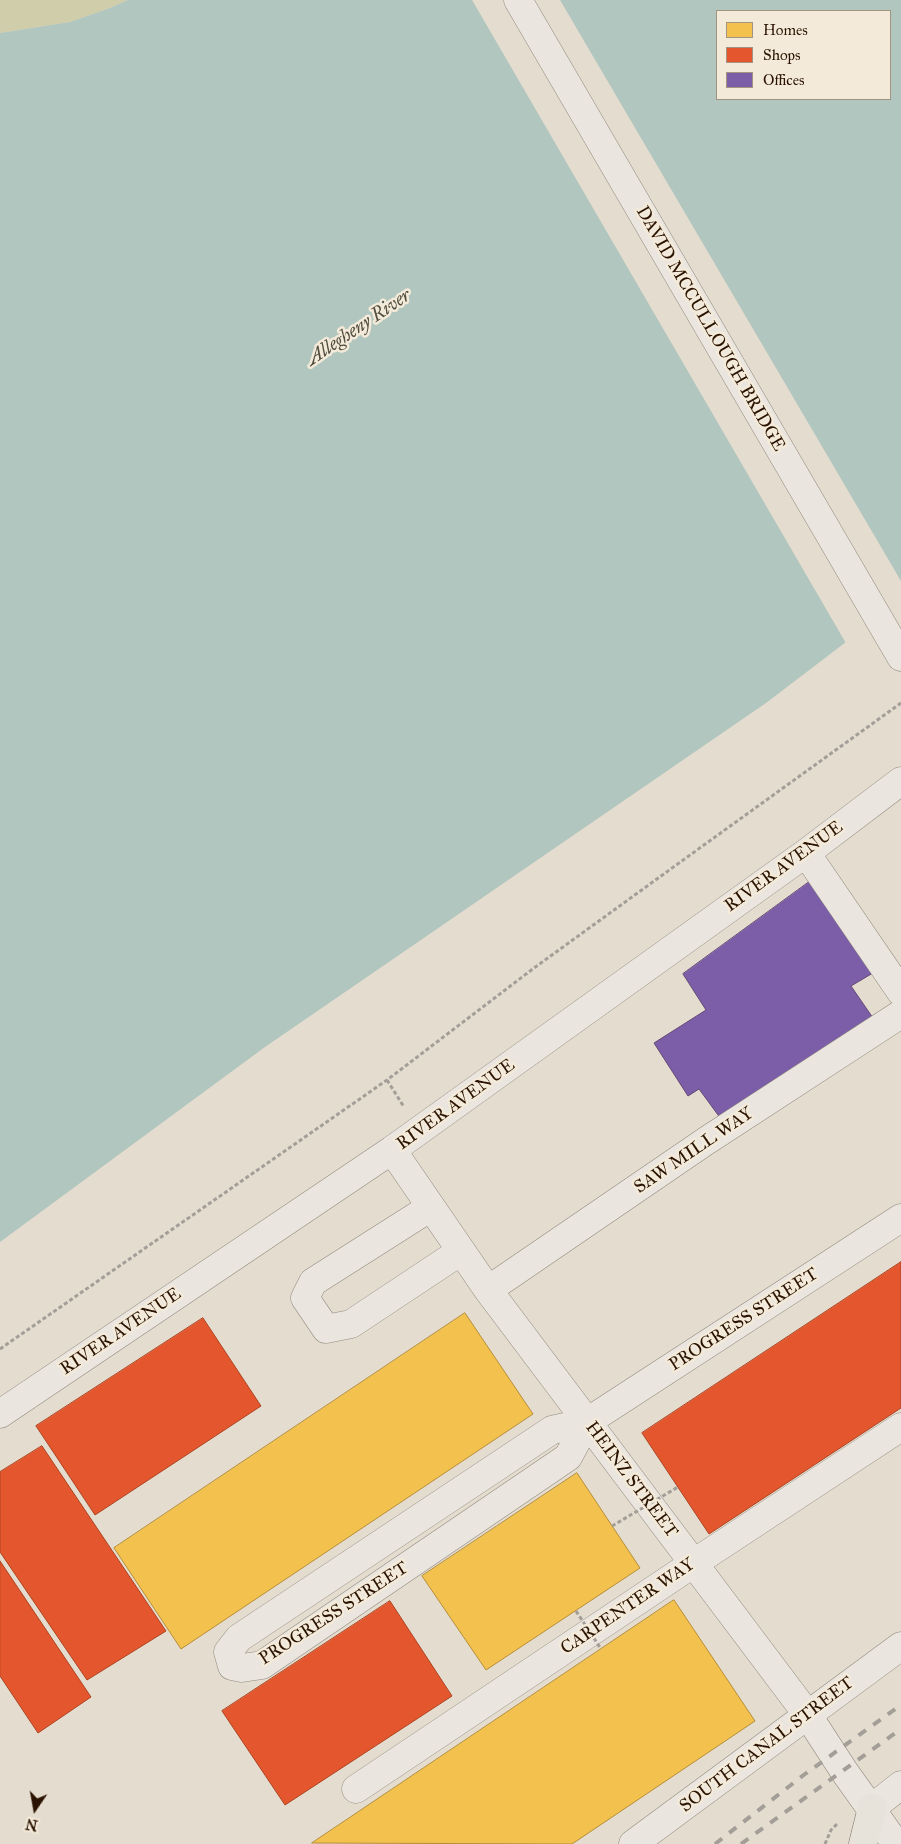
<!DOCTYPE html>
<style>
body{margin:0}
#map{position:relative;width:901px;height:1844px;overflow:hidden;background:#e4dcce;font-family:"IM FELL Great Primer",serif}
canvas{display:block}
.legend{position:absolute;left:716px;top:10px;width:175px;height:90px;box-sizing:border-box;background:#f4ead9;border:1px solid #a39482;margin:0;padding:6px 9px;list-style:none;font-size:15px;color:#2a1300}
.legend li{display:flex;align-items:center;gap:10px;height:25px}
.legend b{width:25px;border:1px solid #a39482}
.north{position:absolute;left:10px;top:1784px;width:50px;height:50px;-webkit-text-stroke:4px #f4ead9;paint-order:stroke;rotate:192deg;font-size:14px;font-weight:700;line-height:20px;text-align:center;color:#2a1300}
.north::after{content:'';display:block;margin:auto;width:18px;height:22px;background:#2a1300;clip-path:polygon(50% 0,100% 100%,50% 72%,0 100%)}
</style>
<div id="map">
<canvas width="901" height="1844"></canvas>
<ul class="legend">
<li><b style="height:14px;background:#f2c14e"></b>Homes</li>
<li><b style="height:14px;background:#e4572e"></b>Shops</li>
<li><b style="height:14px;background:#7b5ea7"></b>Offices</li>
</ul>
<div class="north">N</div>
</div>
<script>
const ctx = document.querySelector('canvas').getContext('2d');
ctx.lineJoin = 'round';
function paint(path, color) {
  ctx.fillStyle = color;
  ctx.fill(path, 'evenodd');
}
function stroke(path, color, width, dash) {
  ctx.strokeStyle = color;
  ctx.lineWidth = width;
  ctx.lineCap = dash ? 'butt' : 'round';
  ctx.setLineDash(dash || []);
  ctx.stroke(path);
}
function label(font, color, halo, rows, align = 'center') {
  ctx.font = font + ' "IM FELL Great Primer",serif';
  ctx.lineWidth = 5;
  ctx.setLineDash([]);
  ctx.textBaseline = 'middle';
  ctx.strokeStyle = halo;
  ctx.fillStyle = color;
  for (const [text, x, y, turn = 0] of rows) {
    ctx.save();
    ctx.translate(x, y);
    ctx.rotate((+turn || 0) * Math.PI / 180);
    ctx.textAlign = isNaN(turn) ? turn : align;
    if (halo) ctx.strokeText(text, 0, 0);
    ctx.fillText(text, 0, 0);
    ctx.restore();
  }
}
paint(new Path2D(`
 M0,0H128L110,8L70,22L0,33Z`), '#d0cdab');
paint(new Path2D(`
 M128,0H901V600L766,703L265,1047L0,1242V33L70,22L110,8ZM717,11H890V99H717Z`), '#b0c6bf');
paint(new Path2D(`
 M472,0H560L901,581V603L847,645Z`), '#e4dcce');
const homes = new Path2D(`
 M465,1313L533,1414L181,1649L114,1548Z
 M577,1473L640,1568L486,1670L422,1576Z
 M674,1600L755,1721L572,1844L312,1843Z`);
paint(homes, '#f2c14e');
stroke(homes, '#b68d37', 1);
const shops = new Path2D(`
 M901,1262V1408L709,1534L642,1433Z
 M203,1318L261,1406L95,1515L36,1426Z
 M42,1446L166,1631L87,1680L0,1552V1472Z
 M0,1561L91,1697L38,1733L0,1676Z
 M390,1601L452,1696L285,1805L222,1711Z`);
paint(shops, '#e4572e');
stroke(shops, '#ac4320', 1);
const offices = new Path2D(`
 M816,877L878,970L851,986L873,1018L721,1119L699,1089L688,1096L654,1043L706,1010L683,974Z`);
paint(offices, '#7b5ea7');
stroke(offices, '#634875', 1);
const minor = new Path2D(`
 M518,0L901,657
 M806,853L901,992
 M392,1150L488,1290L807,1714L844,1771L896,1844
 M431,1207L313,1282L305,1298L326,1329L351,1324L461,1251
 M488,1290L706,1141L901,1014
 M0,1414L392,1150L806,853L901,781
 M587,1422L568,1457L262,1665L242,1668L232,1666L228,1652L239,1638L552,1430L587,1422L901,1218
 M356,1789L694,1563L901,1427
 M872,1808L901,1785
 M633,1844L901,1646`);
const highway = new Path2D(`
 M863,1844L872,1808`);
stroke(minor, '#918a7f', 29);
stroke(highway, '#766e64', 29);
stroke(new Path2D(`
 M387,1080L404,1107
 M0,1349L387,1080L534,968L679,863L901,703
 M825,1844L831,1830L838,1823`), '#a39e97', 3, [4, 2.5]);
stroke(minor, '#eae6df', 28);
stroke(highway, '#e7e2da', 28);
stroke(new Path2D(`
 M715,1844L805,1774L901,1705
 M741,1844L901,1729`), '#a39e97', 4, [9, 9]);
stroke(new Path2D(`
 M612,1526L678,1487
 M576,1611L601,1649`), '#a39e97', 3, [4, 2.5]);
label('18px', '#2a1300', '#f4ead9', [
 ["DAVID MCCULLOUGH BRIDGE",710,329,60],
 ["RIVER AVENUE",784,867,-36],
 ["RIVER AVENUE",456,1105,-36],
 ["SAW MILL WAY",694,1151,-34],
 ["PROGRESS STREET",744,1320,-33],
 ["RIVER AVENUE",121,1332,-34],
 ["HEINZ STREET",631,1480,53],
 ["CARPENTER WAY",628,1607,-34],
 ["PROGRESS STREET",334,1614,-33],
 ["SOUTH CANAL STREET",767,1745,-37]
]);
label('italic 19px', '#514e41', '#f4ead9', [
 ["Allegheny River",359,328,-34]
]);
</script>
